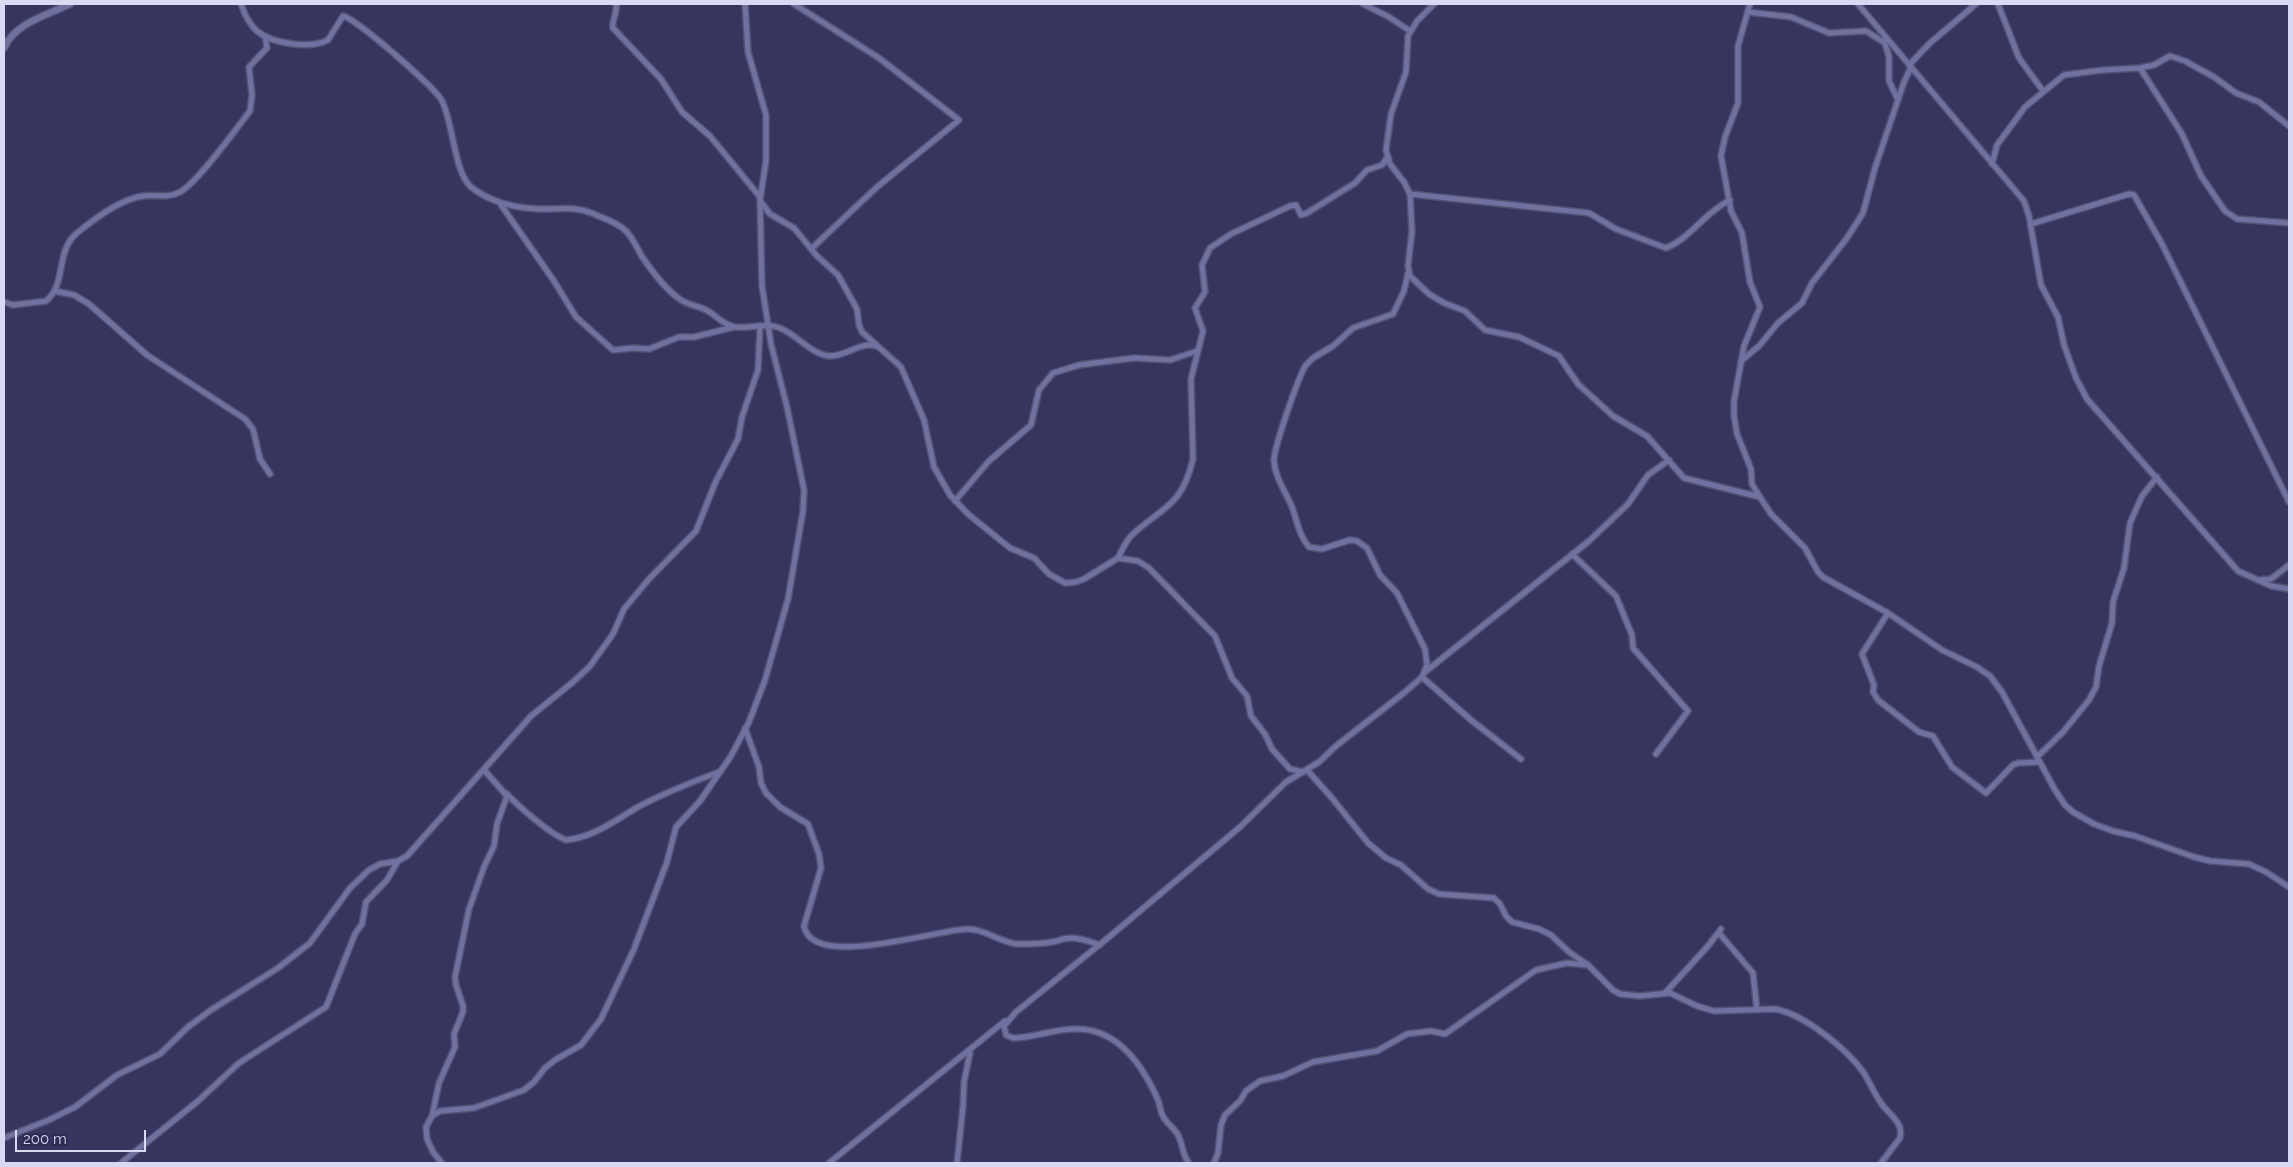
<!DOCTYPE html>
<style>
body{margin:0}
#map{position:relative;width:2293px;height:1167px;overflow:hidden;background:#36355f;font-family:Raleway,sans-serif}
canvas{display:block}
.frame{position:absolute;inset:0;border:5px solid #d8daf4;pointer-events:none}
.scale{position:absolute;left:15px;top:1130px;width:131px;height:22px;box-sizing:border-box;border:2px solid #d8daf4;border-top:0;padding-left:6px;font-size:15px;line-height:18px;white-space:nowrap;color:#d8daf4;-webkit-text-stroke:4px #2c2b54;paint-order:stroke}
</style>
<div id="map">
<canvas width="2293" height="1167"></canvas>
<div class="frame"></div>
<div class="scale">200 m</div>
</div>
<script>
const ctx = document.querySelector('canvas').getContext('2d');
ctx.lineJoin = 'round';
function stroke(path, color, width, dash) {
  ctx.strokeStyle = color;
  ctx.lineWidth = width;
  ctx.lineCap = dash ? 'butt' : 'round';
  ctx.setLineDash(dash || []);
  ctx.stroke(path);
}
const minor = new Path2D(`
 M241,4C244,13 249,24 257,31C272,44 311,49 328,40L343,16C354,17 436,88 442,101C453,122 454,172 471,187C490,202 515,208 539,209C560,210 572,205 594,214C605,219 619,223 627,232C633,239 637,247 641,255C651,270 666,290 681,300C689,305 698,306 706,310C716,315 723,325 735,327C749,329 766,322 780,328C797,335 811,354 829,356C846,357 860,341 876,346
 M616,4C618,13 611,21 613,28L661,79L682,112L710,136L760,197
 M794,4L879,58L959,120L877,187L811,249
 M1363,4L1389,17L1410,31
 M1434,4L1417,21L1408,36L1406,72L1391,114L1386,150L1390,164L1404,182L1410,194L1412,231L1408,266L1410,276L1429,294L1444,303L1465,311L1485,330L1519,337L1559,356L1578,384L1613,416L1647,436L1684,478L1760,497L1771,514L1805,548L1818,572L1823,577L1888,613L1942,650L1977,667L1990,676L2002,692L2055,790L2065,805L2073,812L2094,824L2113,831L2135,836L2194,857L2210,861L2249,864L2266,872L2289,887
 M1750,4L1738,46V103L1725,137L1721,156L1731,211L1742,233L1750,282L1760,307L1744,346L1734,401V416L1737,434L1751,469L1752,484L1760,497
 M1858,4L2024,201L2029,216L2041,285L2058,317L2064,345L2076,378L2087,399L2238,571L2271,586L2289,589
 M1998,4L2019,58L2043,91
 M1748,12L1791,17L1829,33L1866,31L1885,43
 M1884,40L1889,57V81L1898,100
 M1909,65L1930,43L1976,4
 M2140,68L2182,134L2201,176L2225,211L2237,219L2289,223
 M1992,164L1997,145L2025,107L2064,75L2103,70L2140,68L2154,65L2170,56L2185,61L2214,77L2236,93L2259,102L2289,126
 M1410,194L1589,213L1616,229L1666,248C1691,238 1705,212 1730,200
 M499,202L554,281L576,317L613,350L634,348L649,349L679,337H694L734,327
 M761,202L770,214L794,228L817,256L838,275L857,309L859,325L862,332L901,367L924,420L934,467L950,495L968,514L1010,548L1034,558L1049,574L1065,583L1076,582L1084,579L1118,558L1138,561L1149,568L1215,636L1232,678L1247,696L1251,716L1265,734L1272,749L1290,769L1303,772
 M2031,224L2129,194L2134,195L2162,244L2289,502
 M55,291L74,295L89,304L147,355L245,419L253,429L260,459L270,474
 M4,302L13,305L46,301C67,284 55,251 77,233C94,219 120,199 143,196C156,194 167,199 180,192C198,182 236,129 250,111L252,95L249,67L267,48L265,36
 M1741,361L1759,346L1778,323L1802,303L1812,283L1847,238L1863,213L1875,168L1904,82L1911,67
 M955,501L989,461L1031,425L1039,390L1053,373L1079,365L1134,358L1170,360L1197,351
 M1572,554L1616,596L1632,635L1633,648L1688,711L1656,754
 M1118,558C1122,550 1126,540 1133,534C1164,506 1182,506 1193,459L1191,379L1203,331L1195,308L1205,292L1202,265L1210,248L1231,234L1290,206L1296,205L1301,215L1307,213L1355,183L1367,170L1382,165L1387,158
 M2259,580L2271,579L2289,565
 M1888,613L1862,654L1874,685L1873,692L1878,700L1919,732L1933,736L1952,767L1986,793L2013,765L2018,763L2039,762
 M1425,672L1589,541L1628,504L1648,475L1669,460
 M1422,677L1471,720L1521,759
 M745,728L759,767L761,783L766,793L780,807L808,824L819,854L821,868L804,926C812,971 938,929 968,929C986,929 1000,943 1018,944C1029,944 1042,944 1052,942C1058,941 1064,938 1071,938C1081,938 1091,942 1100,945
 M2037,757L2063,732L2089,700L2096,687L2099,666L2112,623L2113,602L2124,568L2130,523L2142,496L2157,477
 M1307,770L1332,798L1368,843L1386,858L1401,865L1428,889L1439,894L1494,898L1500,904L1506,916L1512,922L1539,929L1551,935L1569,952L1588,965L1613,990L1620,994L1640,996L1670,993L1697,1006L1714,1011L1775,1009C1804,1014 1847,1049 1864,1073C1870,1083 1874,1093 1881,1103C1889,1115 1904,1122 1900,1138L1881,1163
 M506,793C518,806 550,834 566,840C594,837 614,821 638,807C664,793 692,782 719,772
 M1719,933L1753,973L1757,1010
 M1665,993L1708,946L1721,929
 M432,1116L439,1083L455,1047L454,1034L463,1012V1006L456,985L455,977L469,909L484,867L494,846L497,824L507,796L484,770
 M4,1138L49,1120L75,1107L117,1075L160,1054L188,1027L211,1010L278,968L310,943L350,888L369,870L380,864L398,861L407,856L531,716L573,682L590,666L613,634L624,609L649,579L696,531L716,481L738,439L742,417L758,370L760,327
 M121,1163L198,1101L239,1063L326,1007L355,934L362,924L366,902L387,880L398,861
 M442,1163L433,1152L427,1139L426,1127L432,1116L440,1111L474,1108L524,1090L534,1082L545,1068L555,1060L581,1045L601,1019L634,949L667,862L676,827L700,801L731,756L749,722L765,680L788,599L803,511L804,490L787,407L771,344L762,286L760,200L766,161V115L748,52L745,4
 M829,1163L1005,1021
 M957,1163L963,1106L964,1082L970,1053
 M1189,1163C1182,1155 1183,1144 1178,1135C1174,1127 1165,1123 1162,1114C1160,1110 1160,1104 1158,1100C1143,1066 1119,1029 1077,1029C1056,1028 1034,1038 1013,1038L1006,1035L1004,1026L1016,1012L1109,937L1240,827L1286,782L1319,762L1336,746L1405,692L1422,677L1427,665L1425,649L1397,593L1380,575L1367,548L1357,541L1350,540L1322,549L1309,547C1299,536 1297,520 1292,507C1286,492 1275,478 1274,461C1273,450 1299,375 1306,365L1313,358L1333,346L1353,328L1393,314L1404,291L1408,273
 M1214,1163L1218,1153L1221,1125L1225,1115L1240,1101L1246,1091L1260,1081L1283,1076L1313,1062L1377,1051L1407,1034L1431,1031L1445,1034L1536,970L1567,963L1588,965`);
const tertiary = new Path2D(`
 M4,48C15,23 47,15 70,4`);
stroke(minor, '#525175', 8);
stroke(tertiary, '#525175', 9);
stroke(minor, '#70719f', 5);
stroke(tertiary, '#70719f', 6);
</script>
